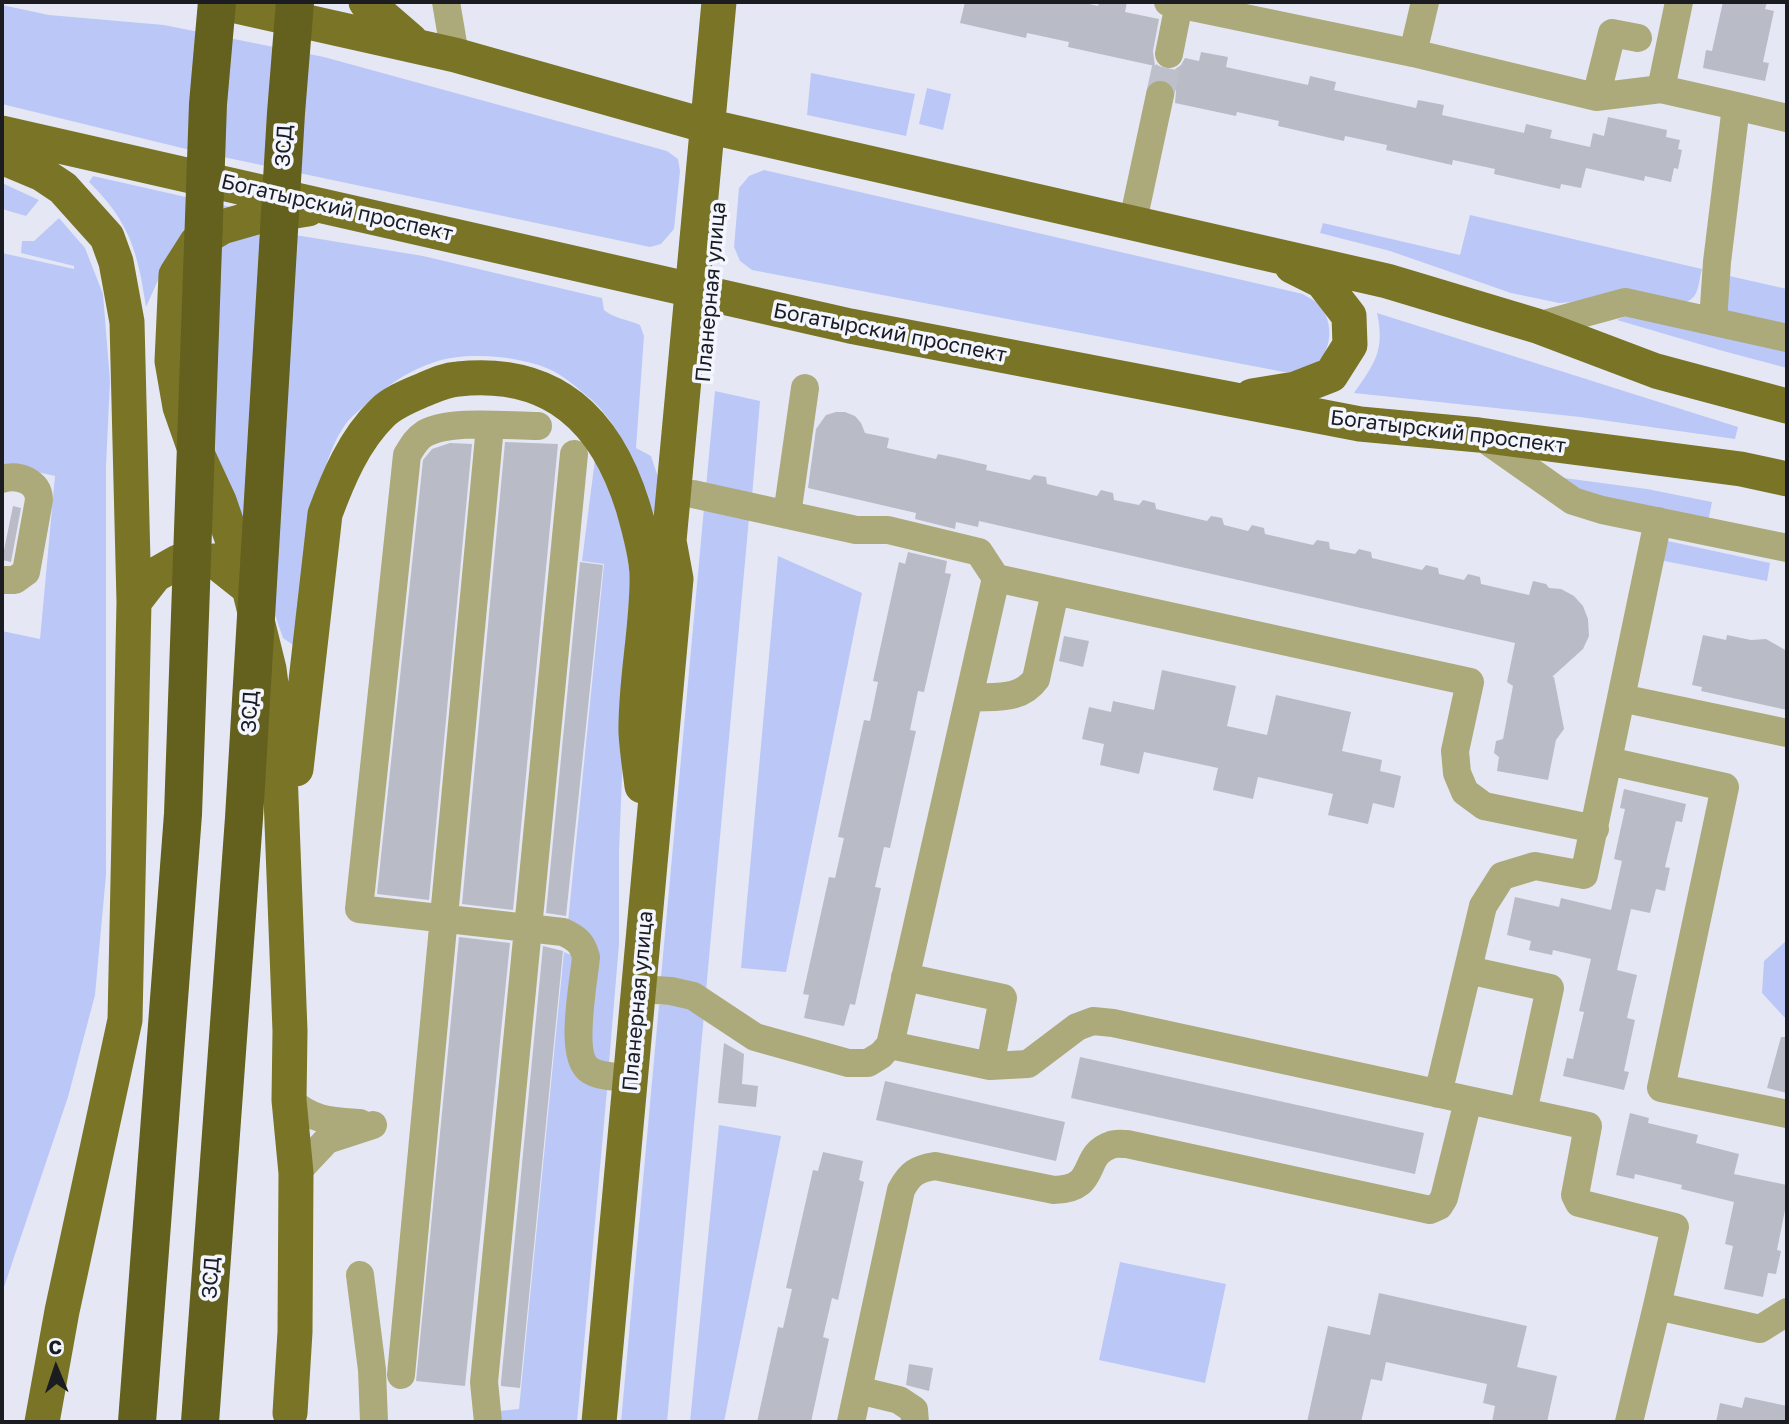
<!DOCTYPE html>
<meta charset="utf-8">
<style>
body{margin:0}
#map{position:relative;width:1789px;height:1424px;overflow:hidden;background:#e5e8f4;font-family:"Golos Text",sans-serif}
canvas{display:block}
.frame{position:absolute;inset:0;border:4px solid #1b1c21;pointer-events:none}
.north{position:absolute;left:21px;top:1333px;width:70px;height:70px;-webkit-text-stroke:5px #f3f6ff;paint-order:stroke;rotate:358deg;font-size:19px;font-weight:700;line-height:28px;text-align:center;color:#1b1c21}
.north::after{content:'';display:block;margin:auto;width:24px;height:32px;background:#1b1c21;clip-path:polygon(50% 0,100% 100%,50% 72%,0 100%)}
</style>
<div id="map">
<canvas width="1789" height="1424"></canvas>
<div class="frame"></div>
<div class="north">С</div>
</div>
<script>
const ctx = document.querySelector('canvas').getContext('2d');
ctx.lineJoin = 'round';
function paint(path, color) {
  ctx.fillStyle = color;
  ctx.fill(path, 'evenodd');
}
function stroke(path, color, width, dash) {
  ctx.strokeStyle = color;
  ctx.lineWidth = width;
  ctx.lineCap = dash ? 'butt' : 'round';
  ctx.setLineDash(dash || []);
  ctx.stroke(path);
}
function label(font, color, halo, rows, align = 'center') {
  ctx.font = font + ' "Golos Text",sans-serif';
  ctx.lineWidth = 7;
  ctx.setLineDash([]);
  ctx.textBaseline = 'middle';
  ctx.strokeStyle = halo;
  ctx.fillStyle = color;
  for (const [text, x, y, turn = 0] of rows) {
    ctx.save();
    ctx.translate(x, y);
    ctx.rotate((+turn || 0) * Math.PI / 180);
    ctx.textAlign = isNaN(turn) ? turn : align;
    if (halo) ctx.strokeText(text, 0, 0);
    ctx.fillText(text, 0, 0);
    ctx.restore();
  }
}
paint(new Path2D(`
 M2,5L49,15L164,25L324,57L667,151L678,159L680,171L674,229L661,244L650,247L190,150L2,104Z
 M811,73L915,94L906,136L807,115Z
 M927,88L951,94L943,130L919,124Z
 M764,170L1303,294C1309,298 1317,301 1321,307C1337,328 1330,365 1301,371C1296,372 1289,372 1284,372L752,270L740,261L734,247L739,188L749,176Z
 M93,176L239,209L164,267L146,307C138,253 130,222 89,182Z
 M2,183L39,200L26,216L2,209Z
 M1470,215L1702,269C1697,288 1700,300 1679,304L1585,301L1559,303L1511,293L1390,251L1320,233L1323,223L1460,255Z
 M59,218L85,248L103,294L110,381L106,466V875L95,995L68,1097L2,1293V631L40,639L55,476L2,464V253L74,269V266L21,253L22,241H34Z
 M259,229L423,256L602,298L604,310C615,319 627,319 640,325L644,336L636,448L651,456L660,483L657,534C641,489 629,435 593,401C582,392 568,379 555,372C524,356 468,351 435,362C410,370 387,385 368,403C361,409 353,415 348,421C311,467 304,588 296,647L283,638L234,499L186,391L212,245Z
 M1725,275L1787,289V330L1732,317L1723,309Z
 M1377,313L1738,427L1735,439L1580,417L1354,393C1375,363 1385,350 1377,313Z
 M1630,314L1787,349V368L1723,351L1617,320Z
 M715,391L760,401L752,497L706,487Z
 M595,459C614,496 625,534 630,575L619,852V944L609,1063L589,1058L594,942C588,930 582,925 568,922L604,564L582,561Z
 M1564,478L1647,489L1712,502L1709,517L1704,523L1584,494Z
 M704,508L749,518L706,991L661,977Z
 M1663,540L1770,563L1767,581L1659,560Z
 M778,556L862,593L786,972L741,968Z
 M1787,940V1017H1784L1762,993L1764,961Z
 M564,952L573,956L569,1049L607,1090L577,1422H500L499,1411L519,1409Z
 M676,1003L704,1015L667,1422H621L659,1005Z
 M719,1125L781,1136L724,1422H690Z
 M1120,1262L1226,1284L1205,1383L1099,1360Z`), '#bbc8f7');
paint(new Path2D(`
 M965,2H1080L1098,6L1099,2H1127L1125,12L1159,19L1153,51L1155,66L1068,47L1069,42L1027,33L1026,38L960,23Z
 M1723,2H1767L1765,9L1774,11L1763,62L1769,63L1765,81L1703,68L1706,50L1712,51Z
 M1201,52L1228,57L1226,67L1308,85L1310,76L1336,82L1334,90L1416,108L1418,100L1444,105L1442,115L1524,133L1526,124L1552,130L1550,138L1590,147L1593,133L1604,136L1608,117L1667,130L1666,137L1680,140L1678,149L1682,150L1678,169L1674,168L1671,182L1645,176L1644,181L1586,168L1581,188L1561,184L1560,189L1494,174L1495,169L1453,160L1452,165L1386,150L1387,145L1345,136L1344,141L1278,126L1279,121L1237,112L1236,116L1175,103L1176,91L1172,83L1163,79L1152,81L1156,64L1165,70H1174L1181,65L1185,58L1199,61Z
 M836,412H845L855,416L861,423L865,433L889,438L887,448L936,459L938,454L957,458L987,465L986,470L1030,480L1034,475L1046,477L1047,484L1097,496L1101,490L1113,493L1114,500L1139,505L1143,500L1155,503L1156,509L1207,521L1211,516L1222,518L1224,525L1248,531L1252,525L1264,528L1265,534L1313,545L1317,540L1329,542L1330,549L1355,554L1359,549L1371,552L1372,558L1422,570L1426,565L1438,568L1439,574L1464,580L1468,574L1480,577L1481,584L1529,595L1533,581L1546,584L1549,588L1561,589L1574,596L1583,606L1588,619L1589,636L1583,649L1552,677H1554L1564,729L1556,740L1548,780L1497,771L1499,757L1494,753L1496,741L1503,739L1513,686L1507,682L1515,643L979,521L978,527L956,522L955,529L915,519L916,513L808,488L816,429L826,415Z
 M505,442L558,444L513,910L462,904Z
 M450,443L472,444L429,900L377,894L423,460L432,449Z
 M13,506L21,508L11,562L2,560Z
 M908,552L947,561L945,573L951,574L924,692L918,691L910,730L916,731L890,848L884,847L875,887L881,888L855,1005L850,1004L844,1026L804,1018L809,995L803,994L829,877L835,878L844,838L838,837L864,720L870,721L878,682L873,681L899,562L905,564Z
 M580,562L603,565L566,916L546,913Z
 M1703,635L1726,640L1727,635L1751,640L1766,639L1787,651V710L1701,691L1702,687L1692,685Z
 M1064,636L1089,641L1083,667L1059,661Z
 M1162,670L1236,686L1227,726L1267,735L1276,695L1351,712L1342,751L1382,760L1380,771L1401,776L1394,808L1373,803L1368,824L1328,815L1333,794L1258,777L1253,799L1213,790L1218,768L1144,752L1139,774L1100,765L1104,744L1082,739L1089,707L1111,712L1113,701L1154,710Z
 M1624,789L1686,804L1682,822L1676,821L1665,867L1670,868L1665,891L1656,889L1650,913L1631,909L1617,970L1637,975L1627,1018L1635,1020L1624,1071L1629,1072L1624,1090L1563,1076L1567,1058L1573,1059L1584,1012L1579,1011L1591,959L1553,950L1552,955L1529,950L1531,941L1507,935L1515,897L1559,907L1561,898L1611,910L1622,861L1614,859L1625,809L1620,808Z
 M459,937L510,943L465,1386L416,1381Z
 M543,946L563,951L520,1388L501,1386V1382Z
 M1781,1037H1787V1093L1767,1088Z
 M724,1043L744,1054L742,1084L758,1086L756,1107L718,1103Z
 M1080,1057L1424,1133L1415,1174L1071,1098Z
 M885,1081L1065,1122L1056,1161L876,1120Z
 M1630,1113L1649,1118L1648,1123L1698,1135L1696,1143L1739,1154L1734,1174L1787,1185V1200L1777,1250L1781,1251L1776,1274L1768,1273L1763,1297L1724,1289L1733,1246L1725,1244L1734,1202L1681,1189L1682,1185L1635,1174L1634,1179L1616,1175Z
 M823,1152L863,1161L859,1180L864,1182L838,1300L832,1298L823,1337L829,1339L811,1422H757L778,1327L783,1328L792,1289L786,1288L813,1170L818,1171Z
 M1379,1293L1527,1326L1517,1367L1557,1376L1547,1422H1492L1495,1406L1483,1403L1487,1384L1386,1362L1382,1381L1371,1379L1361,1422H1307L1328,1326L1370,1335Z
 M909,1364L933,1368L929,1391L906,1385Z
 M1745,1397L1787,1406V1422H1716L1720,1403L1742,1408Z`), '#b9bcc7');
stroke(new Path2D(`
 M1160,95L1169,54`), '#bdbfca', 28, [28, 14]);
stroke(new Path2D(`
 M446,2L455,55
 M1168,2L1413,53L1596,97L1661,89L1736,106L1717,262L1713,321
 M1413,53L1425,2
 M1169,54L1179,4
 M1661,89L1679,2
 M1596,97L1612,33L1638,38
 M1736,106L1787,118
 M1133,221L1160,95
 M1537,326L1625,302L1787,338
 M538,426C507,426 450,419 424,434C416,439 412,447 407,455L359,909L563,932C576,938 582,942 586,957C584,981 569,1053 588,1069C598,1077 617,1077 630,1078
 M1479,435L1573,501L1602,510L1787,548
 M2,479C18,474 39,481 39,500L26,572L15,580H2
 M693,494L856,530H888L979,552L996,578
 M787,515L805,388
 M970,698C996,696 1020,701 1036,679L1055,592
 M1621,698L1787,733
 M1608,761L1725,787L1661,1088L1787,1114
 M1468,970L1550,988L1523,1112
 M905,977L1003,998L990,1066
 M639,989L671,991L693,996L755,1037L848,1063H868L881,1055L890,1045L990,1066L1028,1064L1077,1027L1093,1021L1113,1023L1588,1126L1575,1195L1579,1203L1675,1227L1657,1306L1760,1329L1787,1312
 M890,1045L996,578L1470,682L1455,751L1457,773L1465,792L1484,806L1595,829
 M1438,1094L1483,906L1502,876L1535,866L1584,875L1658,521
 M289,1100C313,1121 330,1121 360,1123
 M296,1173L327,1140L373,1125
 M360,1275L372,1370L374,1422
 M401,1375L490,426
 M858,1390L899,1400L914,1410L915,1422
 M488,1422L484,1382L574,454
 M851,1422L901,1190C910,1173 917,1169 935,1166L1054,1190C1100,1189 1080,1155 1111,1145C1115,1143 1123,1144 1127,1144L1430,1210L1439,1206L1444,1198L1468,1101
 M1629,1422L1657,1306`), '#acaa7a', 28);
stroke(new Path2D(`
 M218,2L455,55L707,126L1387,281L1537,326L1656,371L1787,406
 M366,2L411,41
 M2,133L850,326L1360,424L1479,435L1741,469L1787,479
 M2,157L42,174L63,188L107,237L116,262L127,322L134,602L125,1020L62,1311L42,1422
 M1252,396L1295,389L1331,375L1350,345L1349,316L1322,281L1292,266
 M134,602L155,575L178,562L215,561L249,588
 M296,769L325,514C338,479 354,440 382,413C393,402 409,396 423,390C435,385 445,380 458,379C553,369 606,420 633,507C639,528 646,552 647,574C648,627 635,680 636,733C637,751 640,769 642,786
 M290,1413L295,1332L296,1173L289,1100L290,1031L279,745L269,669L249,588L219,501L194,447L180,407L172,361L176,275L197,242L222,227L257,217L308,209
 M599,1422L676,579L669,541L719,2`), '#797426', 35);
stroke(new Path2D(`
 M137,1422L183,814L208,104L217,2
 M200,1422L244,818L286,113L295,2`), '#64601d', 38);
label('21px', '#1b1c21', '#f3f6ff', [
 ["ЗСД",284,146,-87],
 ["Богатырский проспект",337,208,13],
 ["Планерная улица",711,292,-85],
 ["Богатырский проспект",890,333,11],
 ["Богатырский проспект",1448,432,7],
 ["ЗСД",250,712,-87],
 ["Планерная улица",638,1001,-85],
 ["ЗСД",211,1278,-86]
]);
</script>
